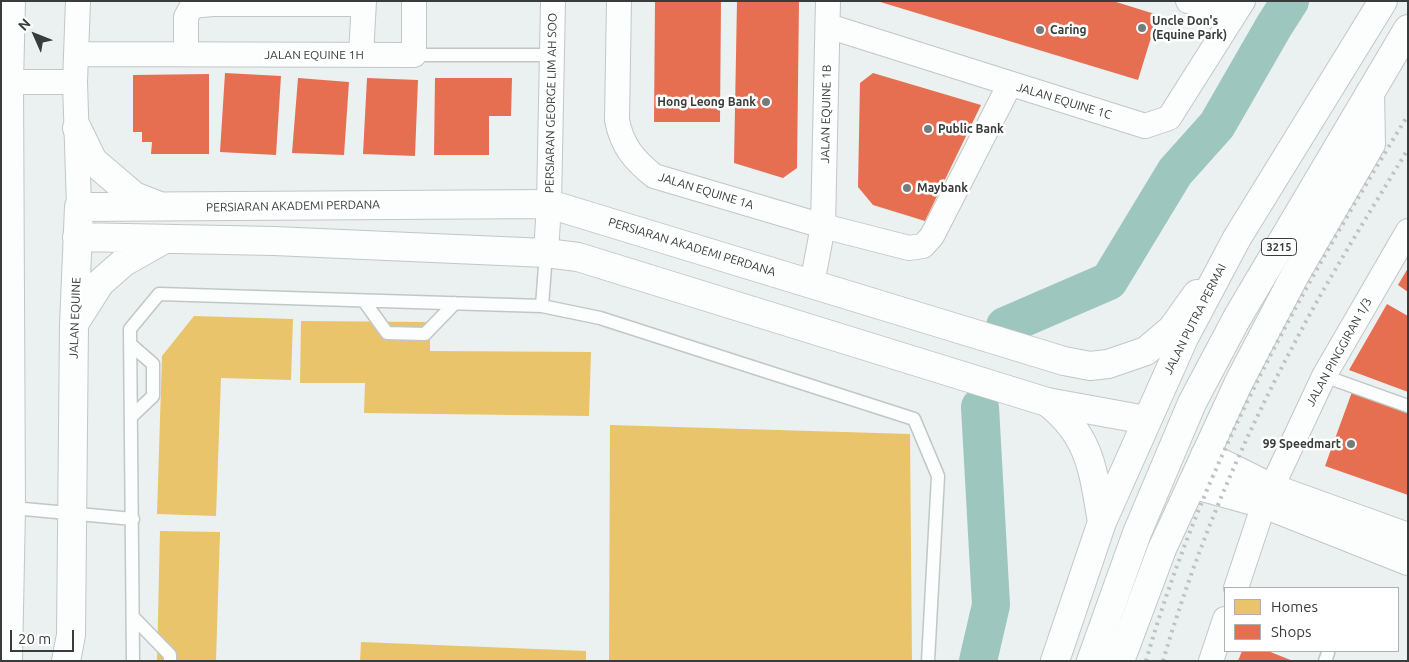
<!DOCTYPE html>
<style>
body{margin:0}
#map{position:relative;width:1409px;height:662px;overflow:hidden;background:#eaf1f0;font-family:Ubuntu,sans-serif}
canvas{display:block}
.frame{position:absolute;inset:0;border:2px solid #383d3c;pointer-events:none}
.legend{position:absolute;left:1224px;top:587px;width:175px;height:65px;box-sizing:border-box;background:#fff;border:1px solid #afb1b1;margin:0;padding:6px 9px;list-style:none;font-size:15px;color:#383d3c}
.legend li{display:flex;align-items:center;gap:10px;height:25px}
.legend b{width:25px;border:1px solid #afb1b1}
.north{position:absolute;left:10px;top:10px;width:50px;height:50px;-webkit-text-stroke:4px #fff;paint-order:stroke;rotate:314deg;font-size:14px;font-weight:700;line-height:20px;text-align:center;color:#383d3c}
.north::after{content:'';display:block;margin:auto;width:18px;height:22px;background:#383d3c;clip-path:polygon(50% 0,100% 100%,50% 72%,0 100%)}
.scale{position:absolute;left:10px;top:630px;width:64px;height:22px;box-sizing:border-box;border:2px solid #383d3c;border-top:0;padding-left:6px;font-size:15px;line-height:18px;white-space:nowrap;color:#383d3c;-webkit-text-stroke:4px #fff;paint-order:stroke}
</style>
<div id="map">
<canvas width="1409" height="662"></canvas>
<div class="frame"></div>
<ul class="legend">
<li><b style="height:14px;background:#e9c46a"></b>Homes</li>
<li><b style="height:14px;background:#e76f51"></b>Shops</li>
</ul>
<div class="north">N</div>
<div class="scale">20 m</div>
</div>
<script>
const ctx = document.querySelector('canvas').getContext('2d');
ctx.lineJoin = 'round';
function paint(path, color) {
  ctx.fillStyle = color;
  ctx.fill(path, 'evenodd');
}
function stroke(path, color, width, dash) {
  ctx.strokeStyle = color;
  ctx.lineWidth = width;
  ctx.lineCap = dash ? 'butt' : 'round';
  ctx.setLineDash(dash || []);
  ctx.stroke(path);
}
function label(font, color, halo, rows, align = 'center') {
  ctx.font = font + ' Ubuntu,sans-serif';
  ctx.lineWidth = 5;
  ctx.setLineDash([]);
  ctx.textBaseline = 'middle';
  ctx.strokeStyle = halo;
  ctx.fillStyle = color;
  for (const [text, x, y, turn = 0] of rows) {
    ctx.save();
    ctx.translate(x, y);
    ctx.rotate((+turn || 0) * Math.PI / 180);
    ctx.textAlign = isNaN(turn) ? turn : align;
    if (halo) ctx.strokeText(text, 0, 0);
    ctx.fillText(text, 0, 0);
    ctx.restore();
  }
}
paint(new Path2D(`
 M194,316L293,319L291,380L221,378L216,516L157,514L162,356Z
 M301,321L430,322V351L591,352L589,416L364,413L365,383H300Z
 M610,425L910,434L912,661H609Z
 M160,531L220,532L216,661H157Z
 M361,642L586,651V661H360Z`), '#e9c46a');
paint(new Path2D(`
 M655,1H721L720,122H654Z
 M737,1H799L797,168L783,178L734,163Z
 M877,1H1113L1158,15L1138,80Z
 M225,73L281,76L276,155L220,152Z
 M873,73L981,105L925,221L873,205L858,187L860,83Z
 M209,74V154H151L152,142H142V132H133V75Z
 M298,78L349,82L344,155L292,153Z
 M367,78L418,80L415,156L363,154Z
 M435,78H512L511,116H489V155H434Z
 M1408,268V292L1398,285Z
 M1387,304L1408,316V392L1349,370Z
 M1352,392L1408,412V495L1325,466Z
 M1242,651H1268L1293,661H1238Z`), '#e76f51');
stroke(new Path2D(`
 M1005,326L1109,281L1175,172L1217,125L1274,26L1290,1
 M978,661L991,605L980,407`), '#9cc6be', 38);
const service = new Path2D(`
 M414,55H552
 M546,253L542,306L600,318L914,419L938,476L928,661
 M364,301L387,333L425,334L455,303
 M130,344L153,364V396L131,417
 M1324,376L1408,406
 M13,508L133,519
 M133,617L170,655V661
 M133,661L130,329L159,294L542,306
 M1325,661L1328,653`);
const minor = new Path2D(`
 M78,1L75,82L79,207
 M619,1L617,120C622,146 634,160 654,176L823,226L909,248L923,246L932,236L1010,84
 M1188,1L1234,15
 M828,26L1145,126L1169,118L1243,1
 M77,54L414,55V1
 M186,54V17L192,6L212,4H353L360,1
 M361,55L364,1
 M1,82H75
 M546,253L549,204L553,1
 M812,284L823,226L828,1
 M1236,588L1264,504L1324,376L1408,231
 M10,661L13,508L11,82L13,1
 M1211,661L1225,619`);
const tertiary = new Path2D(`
 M77,128L93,161L134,196L157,205
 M77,237L274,241L546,253L578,257L1047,402L1146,420
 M74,324L100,283L124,262L163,240
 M1205,455L1272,488L1408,537
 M1192,484L1264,504L1408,561
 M66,661L71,635L74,325L79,207L549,204L1064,361L1090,366L1108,364L1146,351L1172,329L1197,294
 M1120,661L1162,549L1239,382L1295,275L1371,144L1370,93`);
const primary = new Path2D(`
 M1047,402C1091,436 1093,471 1102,522
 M1055,661L1102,522L1184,338L1237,238L1383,1
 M1091,661L1137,533L1192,403L1237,318L1408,29`);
stroke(service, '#c1c7c6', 15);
stroke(minor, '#c1c7c6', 26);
stroke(tertiary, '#c1c7c6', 30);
stroke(primary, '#c1c7c6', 30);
stroke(service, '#fcfdfd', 12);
stroke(minor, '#fcfdfd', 24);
stroke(tertiary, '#fcfdfd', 28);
stroke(primary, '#fcfdfd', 28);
stroke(new Path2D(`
 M1146,661C1202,465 1302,288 1408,115
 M1163,661C1195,552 1240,445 1293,346C1328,278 1369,214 1408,149`), '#c0c1c1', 4, [2.5, 5]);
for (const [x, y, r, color] of [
 [1142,28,5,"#767c7b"],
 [1040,30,5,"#767c7b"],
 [766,102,5,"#767c7b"],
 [928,129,5,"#767c7b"],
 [907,188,5,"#767c7b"],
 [1351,444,5,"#767c7b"]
]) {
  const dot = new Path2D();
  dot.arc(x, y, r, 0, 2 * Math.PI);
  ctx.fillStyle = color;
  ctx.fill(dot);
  stroke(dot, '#fff', 2);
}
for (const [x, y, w] of [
 [1279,247,35]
]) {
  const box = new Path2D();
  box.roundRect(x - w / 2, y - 8.5, w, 17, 4);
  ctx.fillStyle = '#fff';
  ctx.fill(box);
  stroke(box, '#383d3c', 1);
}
label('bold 11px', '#383d3c', null, [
 ["3215",1279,247]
]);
label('bold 12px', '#383d3c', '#fff', [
 ["Uncle Don's",1152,21],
 ["(Equine Park)",1152,35],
 ["Caring",1050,30],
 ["Hong Leong Bank",756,102,"right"],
 ["Public Bank",938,129],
 ["Maybank",917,188],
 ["99 Speedmart",1341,444,"right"]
], 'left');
label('12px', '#383d3c', '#fff', [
 ["JALAN EQUINE 1H",314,55],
 ["JALAN EQUINE 1C",1064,101,17],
 ["PERSIARAN GEORGE LIM AH SOO",551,103,-89],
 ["JALAN EQUINE 1B",826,114,-89],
 ["JALAN EQUINE 1A",706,191,17],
 ["PERSIARAN AKADEMI PERDANA",293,206,-1],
 ["PERSIARAN AKADEMI PERDANA",692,247,17],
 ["JALAN EQUINE",75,318,-88],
 ["JALAN PUTRA PERMAI",1195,319,-63],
 ["JALAN PINGGIRAN 1/3",1339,352,-61]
]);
</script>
